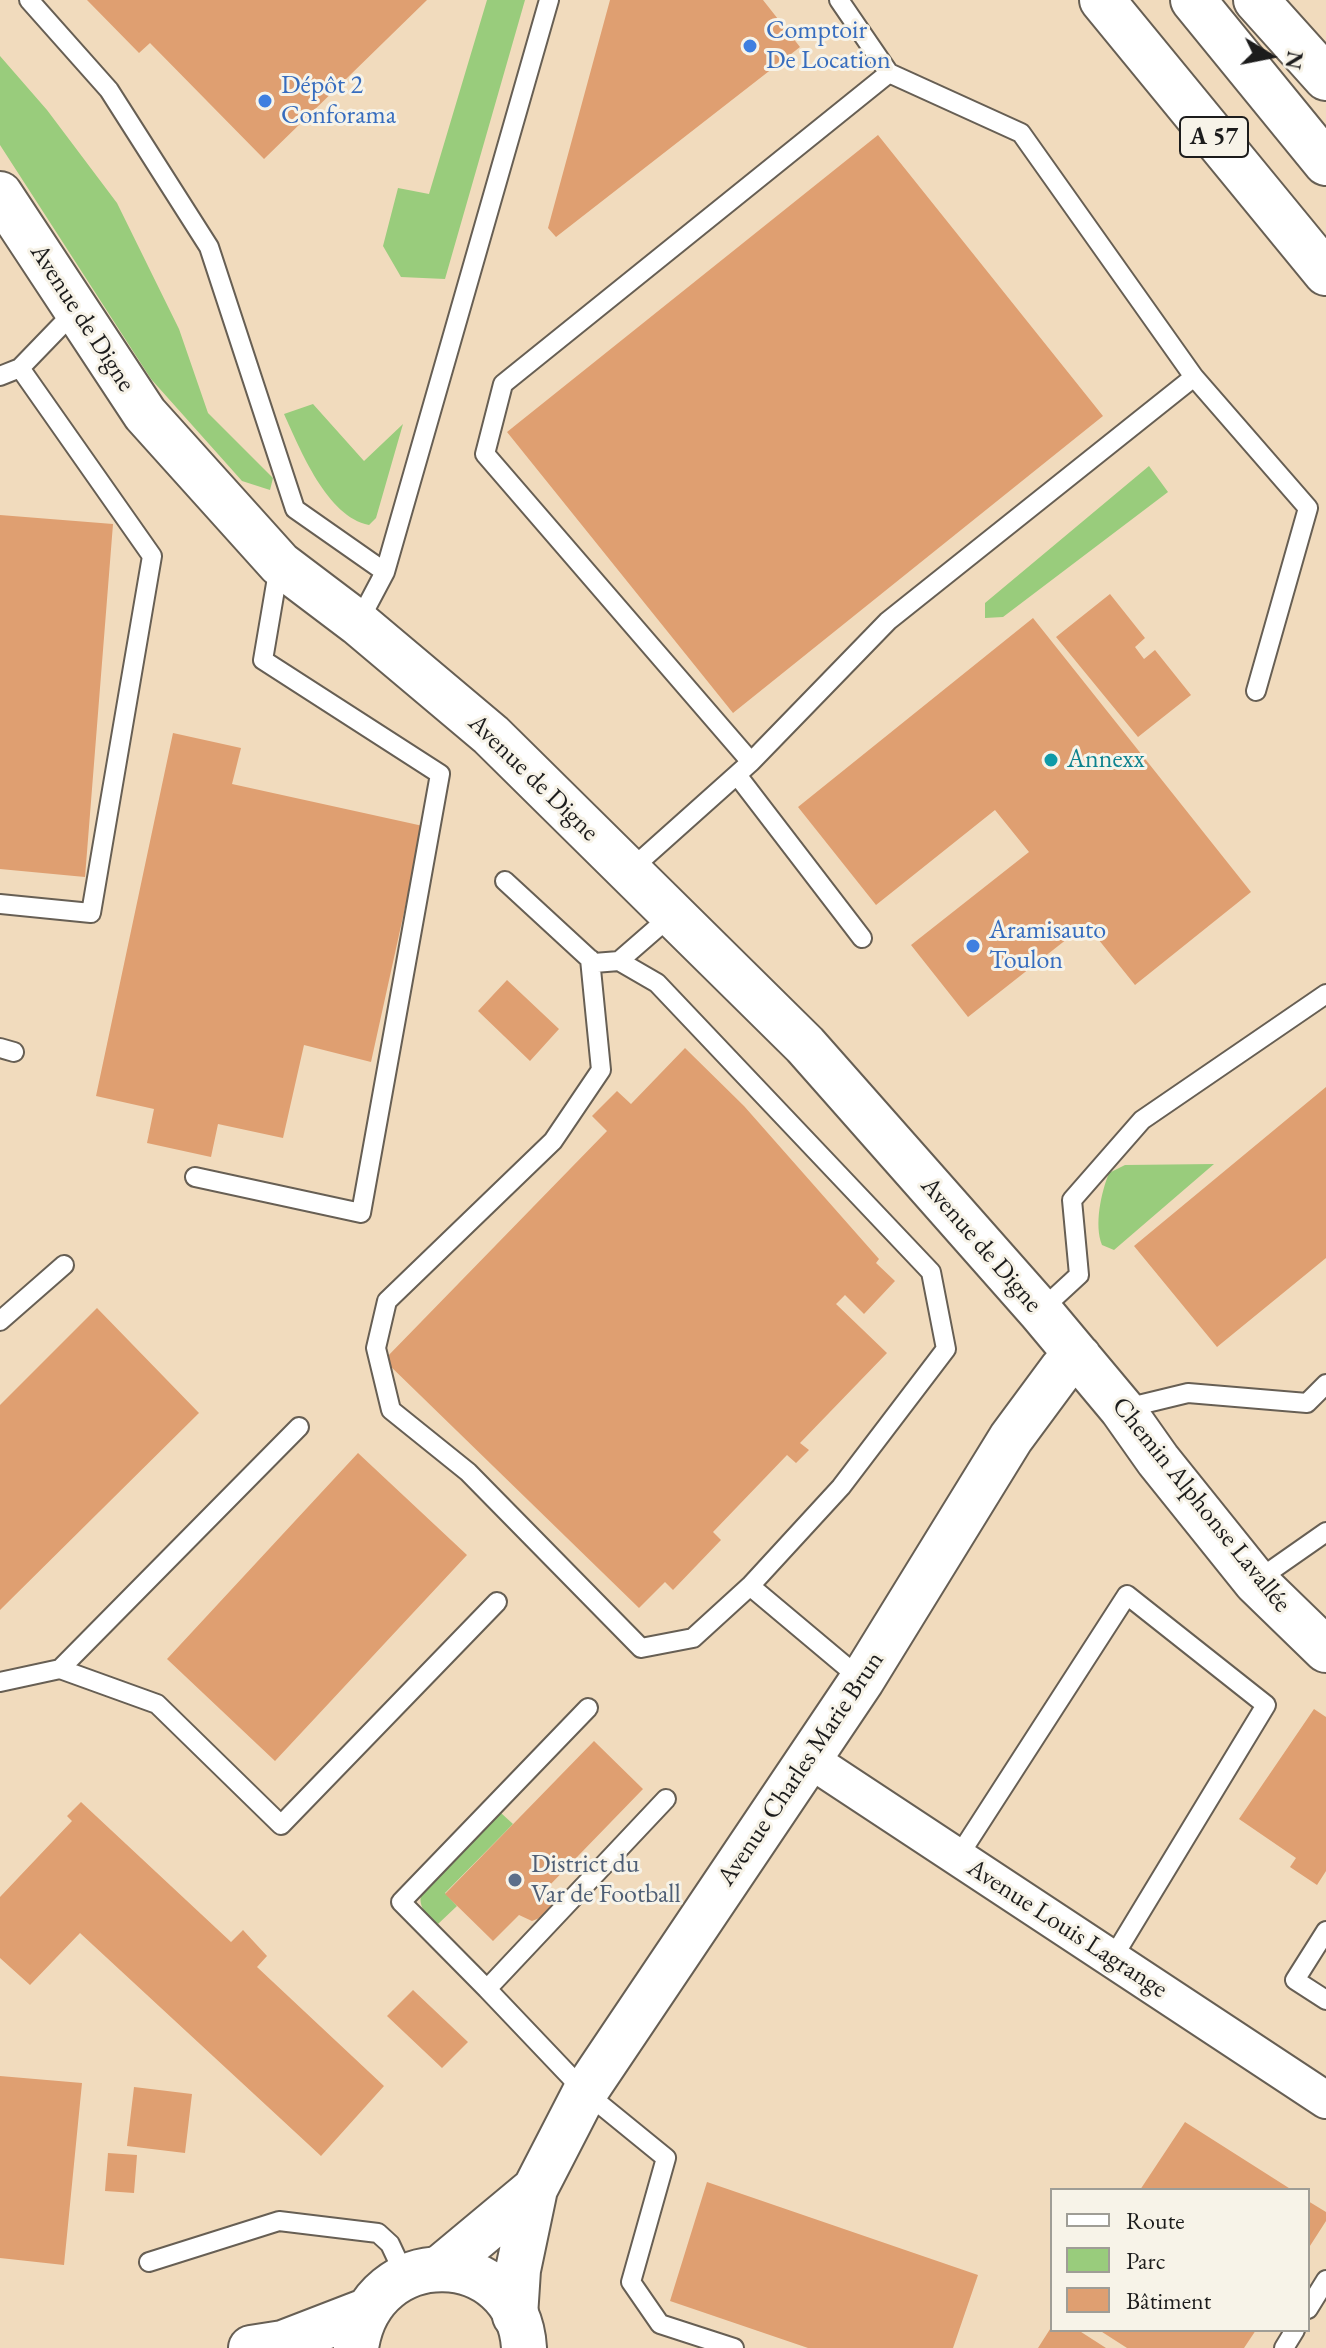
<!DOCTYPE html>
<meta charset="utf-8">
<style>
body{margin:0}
#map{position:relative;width:1326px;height:2348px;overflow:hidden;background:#f1dbbd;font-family:"EB Garamond",serif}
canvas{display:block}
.legend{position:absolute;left:1050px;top:2188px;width:260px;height:144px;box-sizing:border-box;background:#f7f3e8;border:2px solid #9f9d96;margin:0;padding:10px 14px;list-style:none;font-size:24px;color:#1c1c1c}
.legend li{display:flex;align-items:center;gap:16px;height:40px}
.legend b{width:40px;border:2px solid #9f9d96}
.north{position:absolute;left:1230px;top:16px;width:80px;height:80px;-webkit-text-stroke:6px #f7f3e8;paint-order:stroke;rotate:100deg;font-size:22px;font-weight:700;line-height:32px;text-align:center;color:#1c1c1c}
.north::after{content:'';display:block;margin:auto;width:28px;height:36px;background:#1c1c1c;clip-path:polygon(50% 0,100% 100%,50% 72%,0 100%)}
</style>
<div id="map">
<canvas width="1326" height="2348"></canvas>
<ul class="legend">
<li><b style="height:10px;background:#fff"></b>Route</li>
<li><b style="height:22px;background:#99cc7c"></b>Parc</li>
<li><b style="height:22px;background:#df9f71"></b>Bâtiment</li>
</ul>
<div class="north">N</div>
</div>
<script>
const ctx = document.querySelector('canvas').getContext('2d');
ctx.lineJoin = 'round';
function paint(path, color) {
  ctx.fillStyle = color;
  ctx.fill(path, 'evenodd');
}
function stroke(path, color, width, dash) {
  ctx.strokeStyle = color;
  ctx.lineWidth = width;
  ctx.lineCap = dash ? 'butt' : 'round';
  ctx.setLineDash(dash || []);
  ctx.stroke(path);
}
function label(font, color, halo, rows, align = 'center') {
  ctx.font = font + ' "EB Garamond",serif';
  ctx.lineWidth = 6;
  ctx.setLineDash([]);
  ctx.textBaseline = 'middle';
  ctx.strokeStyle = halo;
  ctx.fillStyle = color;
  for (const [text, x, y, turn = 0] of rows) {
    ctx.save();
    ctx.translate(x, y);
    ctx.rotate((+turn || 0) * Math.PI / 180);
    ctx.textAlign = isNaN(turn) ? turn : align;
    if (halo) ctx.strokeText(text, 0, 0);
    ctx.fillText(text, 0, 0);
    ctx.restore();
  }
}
paint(new Path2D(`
 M487,0H525L445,279L401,277L383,246L398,188L429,194Z
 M0,56L47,110L117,203L179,329L208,413L273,478L270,490L242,481L151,379L0,145Z
 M313,404L364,461L403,424L376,518L369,525C327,517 300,449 284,414Z
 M1149,466L1168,492L1003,617L985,618V603Z
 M1214,1164L1114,1250L1102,1245C1094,1225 1101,1193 1109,1173L1125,1165Z
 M501,1813L513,1824L445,1893L457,1906L438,1924C428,1915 418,1909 421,1894Z`), '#99cc7c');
paint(new Path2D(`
 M87,0H427L264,159L150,43L139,53Z
 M610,0H763L800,47L556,237L548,228Z
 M878,135L1103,416L733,713L507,432Z
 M0,515L113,524L85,877L0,869Z
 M1110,594L1145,638L1135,647L1144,659L1155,650L1191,695L1138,737L1056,637Z
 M1033,618L1251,892L1135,985L1086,924L968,1017L911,945L1029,852L995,810L876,905L798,807Z
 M173,733L241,748L232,784L423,826L371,1062L304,1045L283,1138L218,1124L211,1157L147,1143L154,1109L96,1096Z
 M507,980L559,1029L530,1061L478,1011Z
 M685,1048L744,1106L879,1259L876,1263L895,1281L864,1314L845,1295L836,1304L887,1353L800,1443L809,1450L796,1463L787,1455L713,1532L721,1540L673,1590L665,1582L639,1608L384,1360L607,1131L592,1116L617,1091L631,1104Z
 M1326,1087V1258L1217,1347L1134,1246Z
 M97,1308L199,1413L0,1610V1405Z
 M358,1453L467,1555L275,1761L167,1659Z
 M1314,1709L1326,1717V1871L1317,1885L1290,1867L1296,1858L1239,1819Z
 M594,1741L643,1789L546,1889L550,1895L552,1903L547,1915L532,1921L519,1915L493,1941L445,1894Z
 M81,1802L231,1942L243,1930L267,1956L257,1967L384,2086L321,2156L80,1933L30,1985L0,1958V1897L72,1821L67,1816Z
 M413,1990L468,2042L442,2068L387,2016Z
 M0,2076L82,2083L64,2265L0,2258Z
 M134,2087L192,2094L185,2153L127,2146Z
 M1185,2122L1292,2190H1140Z
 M108,2153L137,2155L134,2193L105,2191Z
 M707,2182L978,2275L953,2348H808L670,2301Z
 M1308,2201L1326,2212V2221L1308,2249Z
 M1052,2326V2330H1078L1106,2348H1038Z
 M1099,2330H1256L1244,2348H1127Z`), '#df9f71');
const service = new Path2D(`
 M29,0L109,90L209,247L295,509L385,572
 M889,73L1021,133L1194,377
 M0,376L20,368
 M358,623L385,572L549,0
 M751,762L485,454L503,384L889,73L839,0
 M737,775L862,938
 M629,871L751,762L888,621L1194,377L1308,508L1256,691
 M505,881L594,963L619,961
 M0,904L91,913L152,556L20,368L77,309
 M673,914L619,961L657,983L931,1272L946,1349L841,1487L750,1586L862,1680
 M590,959L601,1070L553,1141L387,1301L376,1348L391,1410L468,1472L641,1648L693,1638L750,1586
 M0,1048L14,1052
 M195,1177L361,1213L440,774L263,660L279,566
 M1040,1311L1079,1275L1072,1200L1142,1120L1326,994
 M0,1321L64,1265
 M1122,1409L1188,1393L1307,1403L1326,1384
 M1256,1581L1326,1532
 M60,1669L299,1427
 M0,1682L60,1669L157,1704L281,1825L497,1602
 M666,1799L487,1989L585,2092L666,2158L631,2282L660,2324L734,2348
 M958,1857L1127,1595L1266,1705L1112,1959
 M1326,1931L1295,1980L1326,2000
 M487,1989L401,1902L588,1708
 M149,2262L279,2221L378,2233L390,2244L405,2276
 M1308,2309L1326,2280
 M1284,2348L1295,2330`);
const minor = new Path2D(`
 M809,1759L1326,2100`);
const tertiary = new Path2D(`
 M0,194L145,414L280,564L358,623L491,735L805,1045L1040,1311L1122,1409L1158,1460L1256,1582L1326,1650
 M439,2269L535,2189
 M515,2316L518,2270L535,2189L585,2092L862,1680L1011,1438L1062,1369L1079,1357`);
const secondary = new Path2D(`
 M251,2348L283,2343L366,2311
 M356,2348C371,2240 518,2246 524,2348`);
const motorway = new Path2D(`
 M1102,0L1326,273
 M1193,0L1326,163
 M1256,0L1326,78`);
stroke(service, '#675f54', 22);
stroke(minor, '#675f54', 40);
stroke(tertiary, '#675f54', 48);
stroke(secondary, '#675f54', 48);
stroke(motorway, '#675f54', 48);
stroke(service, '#fff', 18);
stroke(minor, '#fff', 36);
stroke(tertiary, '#fff', 44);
stroke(secondary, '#fff', 44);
stroke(motorway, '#fff', 44);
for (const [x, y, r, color] of [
 [750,46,8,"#3f7fe0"],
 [265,101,8,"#3f7fe0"],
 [1051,760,8,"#0f9aa8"],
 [973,946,8,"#3f7fe0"],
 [515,1880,8,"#5c6f8a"]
]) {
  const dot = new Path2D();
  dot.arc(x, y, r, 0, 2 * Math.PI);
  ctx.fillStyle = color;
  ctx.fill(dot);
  stroke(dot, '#f7f3e8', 3);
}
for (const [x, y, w] of [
 [1214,137,68]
]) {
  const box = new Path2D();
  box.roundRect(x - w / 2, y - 20, w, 40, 6);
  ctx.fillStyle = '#f7f3e8';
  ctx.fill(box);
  stroke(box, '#1c1c1c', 2);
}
label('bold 24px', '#1c1c1c', null, [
 ["A 57",1214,137]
]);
label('26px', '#366cbe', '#f7f3e8', [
 ["Comptoir",766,31],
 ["De Location",766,61],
 ["Dépôt 2",281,86],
 ["Conforama",281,116],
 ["Aramisauto",989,931],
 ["Toulon",989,961]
], 'left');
label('26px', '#1c1c1c', '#f7f3e8', [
 ["Avenue de Digne",82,318,57],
 ["Avenue de Digne",533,778,44],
 ["Avenue de Digne",981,1245,49],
 ["Chemin Alphonse Lavallée",1201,1505,51],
 ["Avenue Charles Marie Brun",801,1769,-56],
 ["Avenue Louis Lagrange",1067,1929,33]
]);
label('26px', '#0d838f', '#f7f3e8', [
 ["Annexx",1067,760]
], 'left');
label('26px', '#4e5e75', '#f7f3e8', [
 ["District du",531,1865],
 ["Var de Football",531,1895]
], 'left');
</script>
